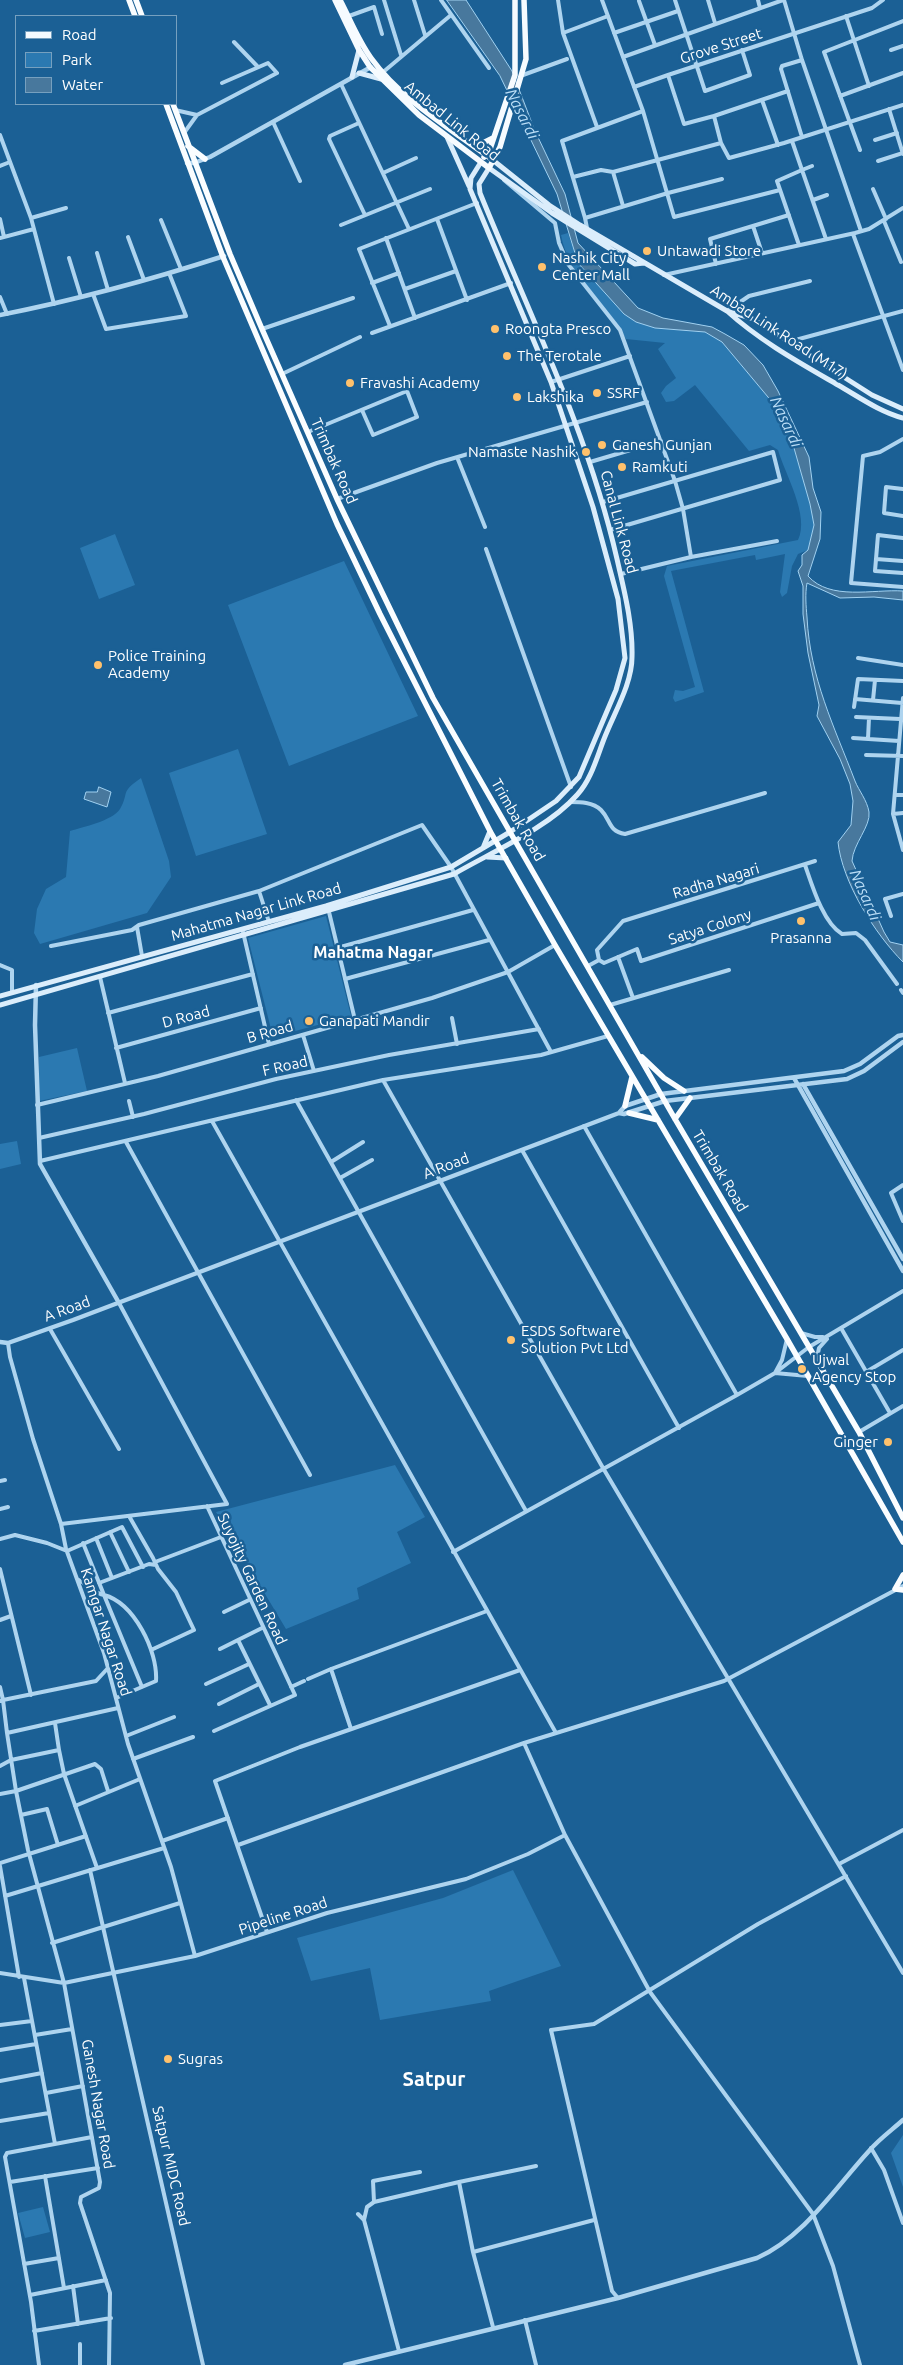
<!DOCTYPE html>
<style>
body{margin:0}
#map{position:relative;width:903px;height:2365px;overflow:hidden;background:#1b6095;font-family:Ubuntu,sans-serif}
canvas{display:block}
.legend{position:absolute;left:15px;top:15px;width:162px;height:90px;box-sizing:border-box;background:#1b6095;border:1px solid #76a0bf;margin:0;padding:6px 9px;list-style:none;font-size:15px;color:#fff}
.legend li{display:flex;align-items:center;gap:10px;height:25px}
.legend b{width:25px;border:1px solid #76a0bf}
</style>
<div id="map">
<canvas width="903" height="2365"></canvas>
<ul class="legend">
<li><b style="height:6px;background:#f6fbff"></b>Road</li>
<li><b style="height:14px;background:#2b79b1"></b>Park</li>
<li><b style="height:14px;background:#48789d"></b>Water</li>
</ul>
</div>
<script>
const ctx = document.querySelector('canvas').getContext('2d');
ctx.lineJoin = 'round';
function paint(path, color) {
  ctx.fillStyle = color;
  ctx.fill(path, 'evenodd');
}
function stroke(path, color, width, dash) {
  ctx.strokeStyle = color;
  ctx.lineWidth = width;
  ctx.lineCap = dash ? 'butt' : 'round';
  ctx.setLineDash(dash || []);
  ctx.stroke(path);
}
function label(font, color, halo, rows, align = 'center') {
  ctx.font = font + ' Ubuntu,sans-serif';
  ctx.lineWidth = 5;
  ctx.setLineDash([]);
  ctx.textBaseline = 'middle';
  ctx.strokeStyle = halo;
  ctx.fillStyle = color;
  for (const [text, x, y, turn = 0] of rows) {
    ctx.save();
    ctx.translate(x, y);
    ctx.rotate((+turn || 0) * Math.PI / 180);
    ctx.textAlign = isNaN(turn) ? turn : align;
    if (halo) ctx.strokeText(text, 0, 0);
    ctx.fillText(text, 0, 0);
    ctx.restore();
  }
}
paint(new Path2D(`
 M568,233L578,263L624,314L636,322L655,328L705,332L722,342L773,403L794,448L810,504L814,525L808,550L798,554L792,566L787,593L782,597L780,592L785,554L756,560L755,555L671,571L704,692L675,702L673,698L675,690L683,691L695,687L664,576L667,566L798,540C810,516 785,474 778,450L770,445L749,451L695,385L674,401L666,402L661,393L666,386L676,378L658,349L665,343L626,339C605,305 568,275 561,235Z
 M115,534L135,585L99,599L80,548Z
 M344,561L418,716L289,766L228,605Z
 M238,749L267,834L196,856L169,773Z
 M141,778L169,861L171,877L147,913L40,944L34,933L37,909L46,889L66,877L70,831C83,827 112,821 120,809C130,792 119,793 141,778Z
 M326,916L351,1016L273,1037L248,938Z
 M77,1048L87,1091L39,1101V1057Z
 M17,1141L21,1164L0,1169V1144Z
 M395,1465L425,1517L397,1532L411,1563L357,1588L359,1599L286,1629L216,1512Z
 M513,1870L561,1966L489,1991L491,2001L380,2020L370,1968L311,1981L297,1938L443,1898Z
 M903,2135V2187L891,2153Z
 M43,2207L50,2232L25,2238L18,2213Z`), '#2b79b1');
const water = new Path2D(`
 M447,0H466L512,71L535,131L565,194L578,243L638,308L663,318L712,327L725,334L744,345L763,365L778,391L809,457L813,488L821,512L820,539L808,576C830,601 873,589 903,591V600L874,597L840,598L807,583C805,594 806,606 807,617C810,678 834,726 855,781C859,791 867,800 869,812C871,826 853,844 852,861L884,932L890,942L903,945V962C875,934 842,882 838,842L851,825L853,801L850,784L840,759L817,716L819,705L808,653L803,614V586L798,571L802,565V555L808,550L814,525L810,504L794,448L773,403L722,342L705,332L655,328L636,322L624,314L578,263L557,194L500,76Z
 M99,787L111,792L107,807L84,799L86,792H97Z`);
paint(water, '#48789d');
stroke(water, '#a1d1f1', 1);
stroke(new Path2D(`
 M384,0L401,55
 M414,0L425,35
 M441,0L489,68
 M558,0L563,33L597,127
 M675,0L705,91L750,75L742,50
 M708,0L715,23
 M758,0L760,8
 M784,0L802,60L861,231
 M639,1L655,45
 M349,16L374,7L382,34
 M846,16L869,86
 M563,33L608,16
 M614,33L678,11
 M234,42L258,67
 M891,50L903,46
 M623,57L783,0
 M802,60L782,66L781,69L802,137
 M382,73L451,15
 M523,75L567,59
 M341,84L409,229
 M634,87L668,75
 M840,96L903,73
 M762,100L778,145
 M889,109L903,154
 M175,110L197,115
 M643,111L674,217L780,190
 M714,116L788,91
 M273,122L300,181
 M359,123L330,136L329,139L365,215
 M184,133L197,115L277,73L268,63L222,83
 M0,135L31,218L54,304
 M875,140L897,133
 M792,141L802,170L812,166
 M721,143L714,116L684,124L668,75L872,8L883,0
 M860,150L824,52L903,21
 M878,161L903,153
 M0,166L10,162
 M383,173L416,158
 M573,177L601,170L613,172
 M504,180L555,223L559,243L568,264L620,330L675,481L683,509L691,557
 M873,189L886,219
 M813,200L827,195
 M623,206L613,172L721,143L729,158L784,143L903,105
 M31,218L66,208
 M585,218L562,141L643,111L602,0
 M0,219L4,237
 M437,219L467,300
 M161,220L181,269
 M884,221L901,262
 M341,225L430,189
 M753,226L762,253
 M587,228L585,218L668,193L722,179
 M853,234L903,370
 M128,237L144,280
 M0,238L34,229
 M386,238L415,318
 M799,245L777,181L802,170L826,239
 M97,253L108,290
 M69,258L81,297
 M716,264L710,239L789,215
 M664,275L855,233L869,229L903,208
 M372,283L399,273
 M405,289L456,271
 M93,294L106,329L186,316L169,273
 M0,297L7,314
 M727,311L749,296L810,281
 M390,326L359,249L477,203
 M262,329L353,298
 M372,333L511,283
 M788,342L903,311
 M282,374L360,337
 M551,382L630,356
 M308,432L407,391L417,417L373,435L362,410
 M903,439L880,452L863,456L851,583L903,587
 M457,457L485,527
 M590,462L661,441
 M903,489L886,487L884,513L903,516
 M337,499L437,463L647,402
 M603,502L773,452L780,480L610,530
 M903,538L878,535L875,571L903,573
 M486,549L571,787
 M876,559L903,561
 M621,574L691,557L777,541
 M858,658L903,665
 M903,698L893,814L903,850
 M855,699L902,703
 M873,700L875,680
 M854,707L858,679L903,681
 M856,717L900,719
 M853,738L899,741
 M868,739L869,718
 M866,755L903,756
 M895,795H903
 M570,802C580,802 593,802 601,810C611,820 608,831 625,834L765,793
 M893,814L903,813
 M805,865C812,885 823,923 842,934L856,933L865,940L897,984
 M259,891L269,922
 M329,912L355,1020
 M891,916L885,899L903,894
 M137,927L142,956
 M243,932L269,1044
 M51,946L132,930L139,925L259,891L422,825L451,867L551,1052
 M337,948L473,910
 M618,957L633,998
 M599,960L597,950L623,921L815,861
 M0,965L12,970V992
 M588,966L599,960L604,963L637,949L641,961L819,903
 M100,977L125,1083
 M345,979L489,940
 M901,990L903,993
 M610,1005L729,970
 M108,1013L253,974
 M452,1018L457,1044
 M303,1035L314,1071
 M116,1048L261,1008
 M383,1080L603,1468L903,1973
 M296,1100L526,1511
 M129,1101L133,1117
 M37,1105L158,1076L432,998L508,972L555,945
 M212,1121L556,1733
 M584,1126L737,1395
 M39,1138L144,1114L276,1079L389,1055L539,1029
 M126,1142L310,1475
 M522,1150L679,1428
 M40,1161L383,1080L541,1055L608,1036
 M331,1162L363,1142
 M340,1178L372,1160
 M903,1185L891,1193L903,1221
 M841,1328L890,1413
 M50,1329L119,1449
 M801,1333L815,1337H823
 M787,1339L782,1360L775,1373L808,1376
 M8,1343L10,1357L33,1439L61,1524L66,1549L104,1653L128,1744L171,1867L195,1956
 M817,1358L819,1348L827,1339
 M866,1372L903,1350
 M859,1432L903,1406
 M0,1481L5,1480
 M207,1506L295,1695L214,1731
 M0,1509L8,1507
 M129,1516L153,1558L158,1569L176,1592L194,1630L151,1650
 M61,1524L227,1504L119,1303
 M110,1532L129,1572
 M96,1538L112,1578
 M0,1539L15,1535L47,1543L67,1551L122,1527L143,1567
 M83,1543L104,1595C134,1603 158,1651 156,1681L116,1698
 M453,1552L737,1395L775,1373L809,1347L903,1291
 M0,1569L31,1695
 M77,1579C86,1583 95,1594 104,1595L142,1687
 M99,1583L149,1564L156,1565L155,1562L221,1537
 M224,1612L249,1600
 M0,1620L11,1616
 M238,1640L270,1705
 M220,1649L262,1628
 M331,1669L351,1729
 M308,1679L331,1669L487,1611
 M206,1684L249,1664
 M0,1687L3,1700L96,1681L108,1668
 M291,1687L304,1681
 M0,1701L3,1700L7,1733L118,1708
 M219,1704L259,1684
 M126,1736L174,1717
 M524,1743L565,1835L650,1992L813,2214L833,2266L860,2365
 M59,1750L64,1774L97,1868
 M133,1759L193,1737
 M0,1766L11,1760L59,1750L55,1723
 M108,1791L101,1769L95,1764L16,1791L28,1850L64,1983L100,2182L99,2188L81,2197L80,2203L110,2293L109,2365
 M0,1794L16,1791L7,1733
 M75,1806L140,1779
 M21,1815L47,1809L58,1845
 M162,1841L228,1818
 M238,1845L524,1743L724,1681L903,1586
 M0,1863L86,1836
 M839,1864L903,1830
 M0,1866L19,1977
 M90,1870L203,2365
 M5,1896L164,1848
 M267,1932L215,1781L300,1747L520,1670
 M52,1943L180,1903
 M0,1973L64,1983L195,1956L327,1913L466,1879L528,1854L565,1835
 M24,1978L55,2144
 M0,2025L32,2021
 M35,2035L72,2029
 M0,2050L36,2044
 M0,2081L42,2073
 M46,2093L83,2086
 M0,2121L49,2113
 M871,2148L884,2170L903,2223
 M420,2172L373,2181L374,2202L459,2182L473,2252
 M45,2176L64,2288
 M10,2182L98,2168
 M459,2182L536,2166
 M374,2202L367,2207L364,2220L399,2351
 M358,2214L364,2220
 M24,2264L59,2258
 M73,2286L78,2324
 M30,2295L106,2280
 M618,2298L612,2291L551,2030L594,2024L758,1924L846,1876
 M525,2320L536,2365
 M493,2327L473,2252L594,2220
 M34,2331L111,2318
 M39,2365L31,2302L5,2157L7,2153L92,2137
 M80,2365V2344`), '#aed4ef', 4);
stroke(new Path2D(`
 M187,163H194L210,157L371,67
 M0,315C76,300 150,280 224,256
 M36,985L35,1025L40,1164L119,1303
 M794,1078L903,1271
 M803,1084L903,1259
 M619,1113L625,1106L661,1094L844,1071L860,1064L898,1036L903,1035
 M0,1342L8,1343L73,1320L619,1113L624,1114L665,1101L847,1079L864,1071L903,1042
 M345,2365L618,2298L757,2258C804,2237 835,2188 869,2151C879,2139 892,2130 903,2120`), '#aed4ef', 4.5);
stroke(new Path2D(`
 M359,73L381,79
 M352,77L359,50
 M447,137L469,186
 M494,161L549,205L580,225L727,311C760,341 800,363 838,385C859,397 880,412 903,418
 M730,312L751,318L872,395L903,409
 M483,848L490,831
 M487,857L506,858
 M0,996L326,906L451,867L510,832L556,801L579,777L616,690L625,658L618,599L593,507L551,382L470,189L471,178L481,162
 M0,1005L454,874C492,852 548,828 577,795C591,780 597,757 604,739C614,713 632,684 632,657C633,624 624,590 617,559C588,431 529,314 480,193L479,184L489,168L552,213L635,264L644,263`), '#dbedfb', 5);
stroke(new Path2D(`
 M335,0L359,50L370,67L419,115L489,168L500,147L526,59L524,0
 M340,0C350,19 358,40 371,58C401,100 453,130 494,161
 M469,141L483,143L493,138
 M484,157L490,149L515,75V0`), '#f6fbff', 5.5);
stroke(new Path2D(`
 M129,0L135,16
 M136,0L142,16
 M166,104L223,257L337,524L380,614L490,831L555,945L787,1339L903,1542
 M173,104L230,254L262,329L337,499L433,698L675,1119L859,1432L903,1518
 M188,146L205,159
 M642,1057L664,1078L684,1091
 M625,1106L632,1077
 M629,1113L658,1120
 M675,1119L690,1098
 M903,1575L895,1589L903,1590`), '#fafdff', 5.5);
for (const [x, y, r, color] of [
 [647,251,5,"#ffc16c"],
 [542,267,5,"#ffc16c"],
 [495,329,5,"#ffc16c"],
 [507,356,5,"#ffc16c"],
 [350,383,5,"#ffc16c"],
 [597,393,5,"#ffc16c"],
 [517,397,5,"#ffc16c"],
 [602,445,5,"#ffc16c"],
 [586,452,5,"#ffc16c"],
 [622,467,5,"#ffc16c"],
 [98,665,5,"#ffc16c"],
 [801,921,5,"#ffc16c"],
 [309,1021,5,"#ffc16c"],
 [511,1340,5,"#ffc16c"],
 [802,1369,5,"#ffc16c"],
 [888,1442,5,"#ffc16c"],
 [168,2059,5,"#ffc16c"]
]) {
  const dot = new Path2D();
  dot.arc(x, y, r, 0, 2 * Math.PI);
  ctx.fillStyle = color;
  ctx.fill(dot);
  stroke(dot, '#1b6095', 2);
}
label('15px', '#fff', '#1b6095', [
 ["Grove Street",721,46,-18],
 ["Ambad Link Road",452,121,39],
 ["Ambad Link Road (M17)",779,332,33],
 ["Trimbak Road",334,461,66],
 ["Canal Link Road",619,522,75],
 ["Trimbak Road",518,820,60],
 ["Radha Nagari",716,881,-17],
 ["Mahatma Nagar Link Road",256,912,-16],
 ["Satya Colony",710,927,-18],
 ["D Road",186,1017,-15],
 ["B Road",270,1032,-16],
 ["F Road",285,1066,-13],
 ["A Road",446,1166,-21],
 ["Trimbak Road",720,1171,59],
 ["A Road",67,1309,-20],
 ["Suyojity Garden Road",252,1579,65],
 ["Kamgar Nagar Road",106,1632,72],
 ["Pipeline Road",283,1916,-18],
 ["Ganesh Nagar Road",98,2104,80],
 ["Satpur MIDC Road",171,2166,77]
]);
label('15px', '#fff', '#1b6095', [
 ["Untawadi Store",657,251],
 ["Nashik City",552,258],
 ["Center Mall",552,275],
 ["Roongta Presco",505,329],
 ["The Terotale",517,356],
 ["Fravashi Academy",360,383],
 ["SSRF",607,393],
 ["Lakshika",527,397],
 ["Ganesh Gunjan",612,445],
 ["Namaste Nashik",576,452,"right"],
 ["Ramkuti",632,467],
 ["Police Training",108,656],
 ["Academy",108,673],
 ["Prasanna",801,938,"center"],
 ["Ganapati Mandir",319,1021],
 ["ESDS Software",521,1331],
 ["Solution Pvt Ltd",521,1348],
 ["Ujwal",812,1360],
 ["Agency Stop",812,1377],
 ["Ginger",878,1442,"right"],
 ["Sugras",178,2059]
], 'left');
label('italic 16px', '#baddf6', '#1b6095', [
 ["Nasardi",522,114,63],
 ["Nasardi",786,422,65],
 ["Nasardi",865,895,66]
]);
label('bold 16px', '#fff', '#1b6095', [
 ["Mahatma Nagar",373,953]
]);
label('bold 20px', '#fff', '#1b6095', [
 ["Satpur",434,2079]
]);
</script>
